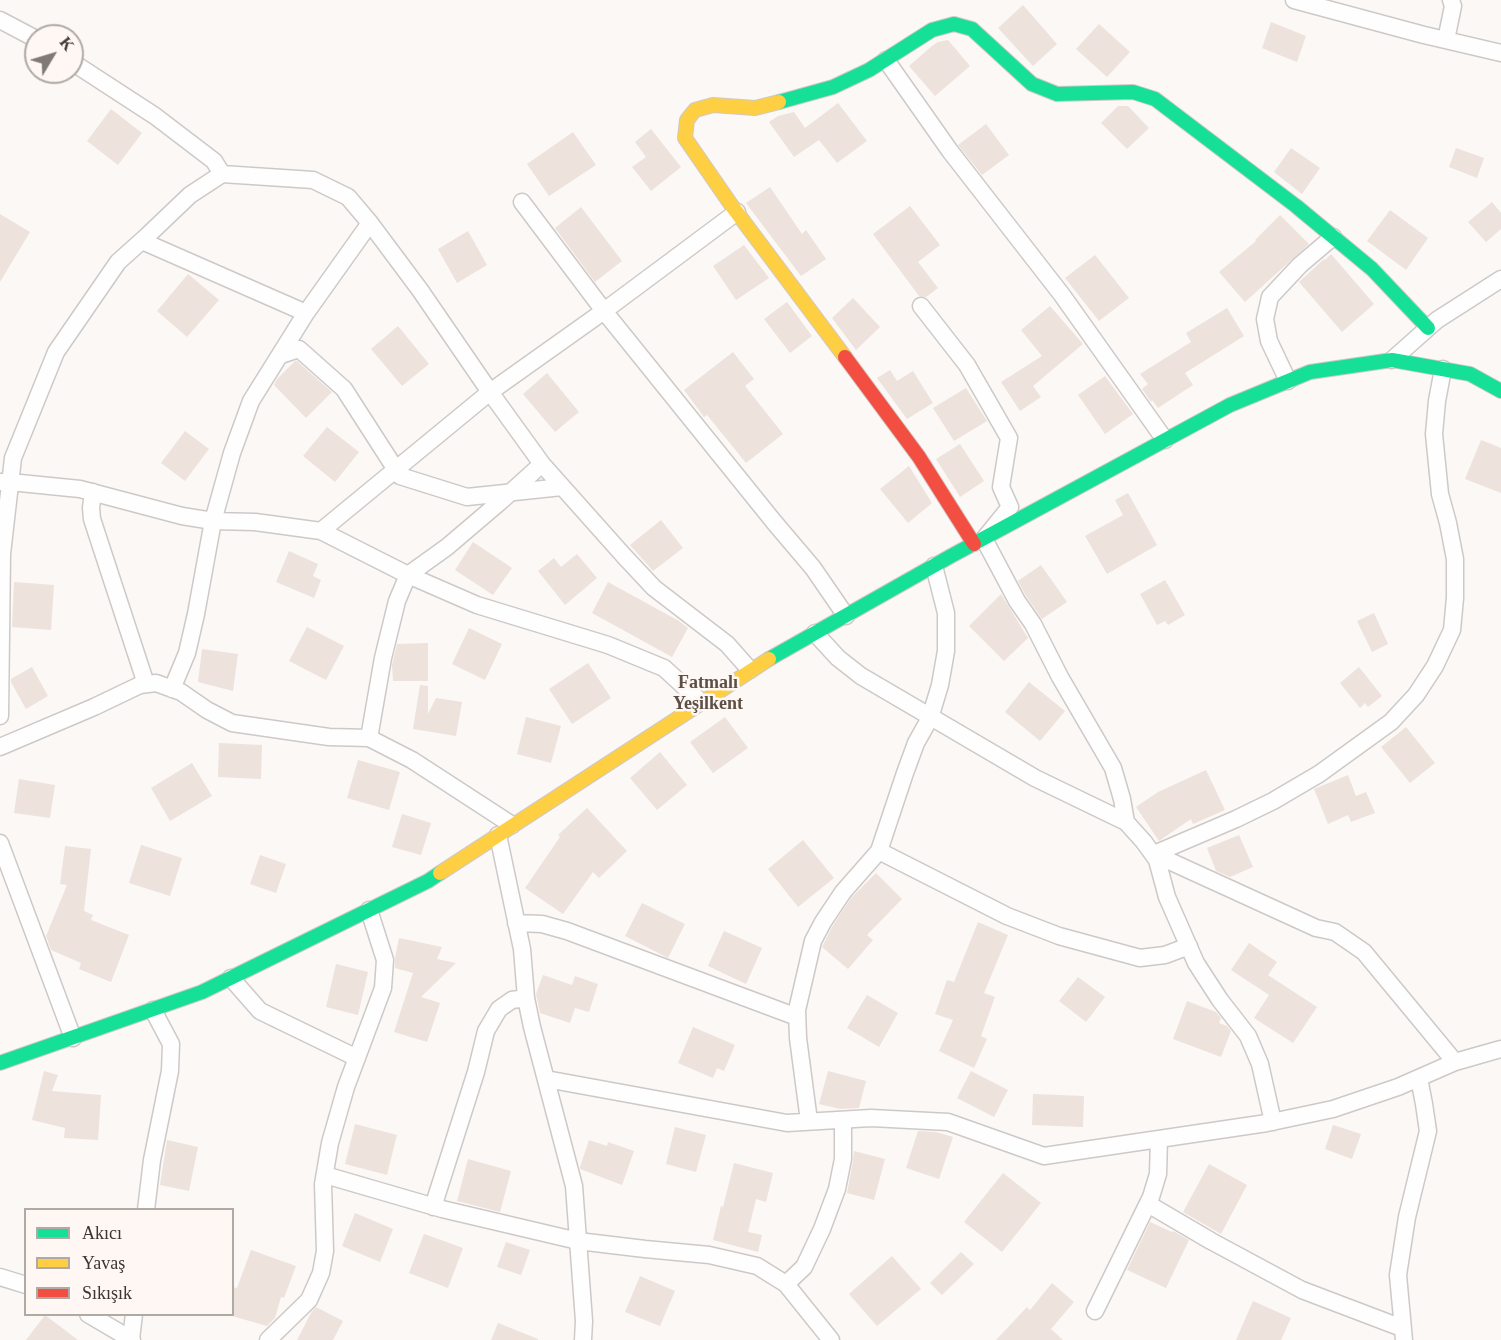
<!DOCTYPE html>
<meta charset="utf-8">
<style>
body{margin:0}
#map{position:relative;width:1501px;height:1340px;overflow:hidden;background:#fbf8f6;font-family:Georgia,serif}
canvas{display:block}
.legend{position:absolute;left:24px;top:1208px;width:210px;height:108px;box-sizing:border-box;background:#fef7f3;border:2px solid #b0aaa5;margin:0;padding:8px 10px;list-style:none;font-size:18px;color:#3c3631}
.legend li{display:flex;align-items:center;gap:12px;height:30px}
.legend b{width:30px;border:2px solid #b0aaa5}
.north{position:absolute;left:24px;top:24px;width:60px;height:60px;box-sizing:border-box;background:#fef7f3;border:2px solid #b0aaa5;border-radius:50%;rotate:52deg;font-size:16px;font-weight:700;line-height:24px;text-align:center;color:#3c3631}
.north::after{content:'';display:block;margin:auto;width:21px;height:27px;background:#7f7a76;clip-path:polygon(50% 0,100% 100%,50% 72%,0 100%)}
</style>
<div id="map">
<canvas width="1501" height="1340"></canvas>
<ul class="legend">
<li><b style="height:8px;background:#16e098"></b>Akıcı</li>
<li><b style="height:8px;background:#ffcf43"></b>Yavaş</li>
<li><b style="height:8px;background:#f24e42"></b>Sıkışık</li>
</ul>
<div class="north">K</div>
</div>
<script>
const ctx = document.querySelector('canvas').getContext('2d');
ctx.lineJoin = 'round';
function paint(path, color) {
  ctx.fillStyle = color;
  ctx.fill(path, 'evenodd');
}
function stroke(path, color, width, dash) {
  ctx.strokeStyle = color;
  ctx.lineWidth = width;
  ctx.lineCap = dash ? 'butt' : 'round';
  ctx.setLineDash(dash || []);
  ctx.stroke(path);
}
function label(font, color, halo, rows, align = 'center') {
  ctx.font = font + ' Georgia,serif';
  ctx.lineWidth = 5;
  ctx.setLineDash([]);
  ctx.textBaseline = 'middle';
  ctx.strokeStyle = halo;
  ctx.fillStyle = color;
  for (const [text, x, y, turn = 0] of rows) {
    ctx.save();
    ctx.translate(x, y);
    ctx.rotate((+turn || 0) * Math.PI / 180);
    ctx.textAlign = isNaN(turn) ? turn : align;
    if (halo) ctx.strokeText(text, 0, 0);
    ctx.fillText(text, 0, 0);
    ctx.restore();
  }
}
paint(new Path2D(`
 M1023,5L1057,44L1033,66L998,28Z
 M1271,22L1306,36L1297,62L1262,48Z
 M1099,24L1130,52L1107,77L1076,49Z
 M948,40L970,66L935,96L909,66L932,46L938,42Z
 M838,103L867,141L837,163L819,140L794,157L769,122L778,116L794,112L805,128Z
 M1118,106H1128L1149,128L1127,149L1101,123Z
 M111,109L142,133L118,165L87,141Z
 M986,124L1009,155L982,175L958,145Z
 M651,129L681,167L651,191L632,167L646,157L635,142Z
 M573,132L596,165L549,196L527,164Z
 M1291,148L1320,168L1302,194L1274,172Z
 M1456,148L1484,158L1477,178L1449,167Z
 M770,187L802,234L806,230L826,259L801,276L746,203Z
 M1492,202L1501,213V229L1486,242L1468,222Z
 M910,206L940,245L918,262L938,288L926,297L919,296L873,234Z
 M581,207L622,261L595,282L555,228Z
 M1390,210L1428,238L1406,270L1367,241Z
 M0,214L30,232L0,282Z
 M1280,215L1309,244L1245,302L1219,272L1256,241L1255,240Z
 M468,231L487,265L457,283L438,249Z
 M744,245L769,278L736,300L713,266Z
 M1331,254L1374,304L1342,332L1299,282L1324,259L1325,260Z
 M1095,255L1129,298L1099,321L1065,278Z
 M188,274L219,300L187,337L157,311Z
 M853,298L880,327L856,350L832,318Z
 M787,302L812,336L790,353L764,319Z
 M1050,306L1083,344L1033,386L1041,397L1020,411L1001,382L1042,356L1021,330Z
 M1227,308L1244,336L1185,373L1193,385L1158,408L1152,400L1151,402L1142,389L1148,384L1140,374L1191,342L1186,333Z
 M398,326L429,364L402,386L371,349Z
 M733,352L754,379L745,386L783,434L746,463L707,415L704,417L684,390Z
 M295,361H297L332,392L306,418L274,385L277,379Z
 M890,370L897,381L913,371L933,403L907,419L877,378Z
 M547,373L579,412L555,432L523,394Z
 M1105,376L1133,414L1105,434L1078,395Z
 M966,388L987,421L954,441L933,408Z
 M327,427L359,452L335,482L303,456Z
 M185,431L209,449L185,481L161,463Z
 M1481,440L1501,448V493L1465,479Z
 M960,444L984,481L960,497L936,459Z
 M909,466L932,503L908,523L880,489Z
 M1128,493L1157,545L1107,574L1085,536L1123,515L1115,500Z
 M661,520L683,548L653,571L630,545Z
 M473,542L512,568L493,595L455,570Z
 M289,551L318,564L313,576L321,580L314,598L276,582Z
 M577,554L597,578L565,605L538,571L554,558L561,567Z
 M1041,565L1067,602L1042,619L1026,596L1018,581Z
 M1165,580L1185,615L1168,625L1165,621L1157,625L1140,594Z
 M14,582L54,585L51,630L12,627Z
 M608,582L679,621L688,628L672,657L592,613Z
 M1001,594L1028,638L1004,661L969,626Z
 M1374,613L1388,644L1372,652L1357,621Z
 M307,627L344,646L326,680L289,661Z
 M469,628L502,644L485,680L452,664Z
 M428,643V681H393L392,665L397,644Z
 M202,649L238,654L233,691L198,682Z
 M588,663L611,698L572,724L549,689Z
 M32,667L48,696L26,709L11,682V679Z
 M1359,667L1382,696L1368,707L1365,703L1360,708L1340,683Z
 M1029,682L1065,711L1040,741L1005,712Z
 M420,685L428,686V714L436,698L462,702L456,736L413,729Z
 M526,717L561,726L551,763L517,754Z
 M725,717L748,748L713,773L690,742Z
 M1406,727L1435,763L1410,783L1381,747Z
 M219,743L262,745L261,779L218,777Z
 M660,752L687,785L657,810L630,778Z
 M358,760L400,772L389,810L347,798Z
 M192,763L212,796L170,821L151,788Z
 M1206,770L1225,810L1193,824L1191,819L1159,841L1136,807L1158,792Z
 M1348,775L1356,796L1366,792L1375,813L1351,822L1348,815L1328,824L1314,789Z
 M19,779L55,785L50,818L14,813Z
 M587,808L627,851L599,878L593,872L563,914L525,888L560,837L558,835Z
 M402,814L431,823L421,855L392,847Z
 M1239,835L1253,867L1230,877L1216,871L1207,848Z
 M803,840L834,878L798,907L768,869Z
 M141,845L182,858L170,896L129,883Z
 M65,846L91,849L84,911L93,915L91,920L129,935L111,982L79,969L81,963L51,950L46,936L67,885L60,884Z
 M260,855L286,864L276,893L250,884Z
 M876,873L902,899L867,935L873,940L848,969L822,947L832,927L851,898Z
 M642,903L685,924L668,958L625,936Z
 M978,922L1008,935L984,993L995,997L981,1036L987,1039L974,1068L939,1051L953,1020L935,1014L947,980L954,982Z
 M724,931L762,948L746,984L708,966Z
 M399,938L442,947L437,959L456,963L421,997L440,1003L427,1042L394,1032L413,973L395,968V958Z
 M1249,943L1277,962L1268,975L1317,1007L1293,1043L1254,1018L1269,995L1231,970Z
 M336,964L368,972L358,1015L326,1007Z
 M543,975L572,985L575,976L598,984L589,1012L575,1008L570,1023L540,1013L536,994Z
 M1078,977L1105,997L1086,1022L1059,1001Z
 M867,995L898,1013L879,1047L847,1028Z
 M1187,1001L1216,1012L1221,1018L1219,1023L1227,1026L1231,1031L1221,1057L1173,1039Z
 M693,1027L735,1045L724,1071L717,1068L713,1078L678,1063Z
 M44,1071L58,1075L52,1091L101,1095L98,1140L64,1138L65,1128L32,1120Z
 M828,1071L866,1081L859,1108L840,1109L819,1104Z
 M971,1071L1008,1090L994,1117L957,1098Z
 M1033,1094L1084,1096L1083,1127L1032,1125Z
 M355,1124L397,1135L387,1175L345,1164Z
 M1333,1125L1361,1134L1352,1159L1325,1149Z
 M675,1127L706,1135L696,1172L666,1164Z
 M918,1131L936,1132L953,1137L939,1179L906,1168Z
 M167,1140L198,1147L189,1191L160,1185Z
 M589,1140L607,1146L608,1142L634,1151L622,1185L580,1169V1167Z
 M854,1151L885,1159L874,1200L847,1193L853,1161Z
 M468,1159L511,1171L500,1212L457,1201Z
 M734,1163L773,1173L766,1202L756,1199L748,1232L762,1235L758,1252L713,1240L721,1206L723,1207Z
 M1209,1164L1247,1185L1221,1234L1183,1212Z
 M1003,1173L1041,1203L1002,1252L964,1222Z
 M355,1213L393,1229L380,1262L342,1246Z
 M1150,1222L1172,1232L1173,1231L1189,1240L1166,1288L1127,1270Z
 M424,1234L463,1248L448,1288L409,1273Z
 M506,1242L530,1250L521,1275L497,1267Z
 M251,1250L296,1266L284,1298L281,1297L275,1318L267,1326L232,1316V1287L237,1288Z
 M961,1252L974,1264L942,1295L930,1283Z
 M892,1256L921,1289L877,1326L849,1294Z
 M640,1276L675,1291L660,1326L625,1312Z
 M1052,1283L1074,1302L1051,1329L1063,1340H996L1027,1307L1030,1310Z
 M1253,1301L1291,1318L1281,1340H1236Z
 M316,1307L343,1321L333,1340H297L311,1313Z
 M45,1315L78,1340H26Z
 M498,1323L538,1339V1340H491Z`), '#ede2dc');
const street = new Path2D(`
 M1294,0L1424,35L1501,53
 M0,20L36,39
 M1446,40L1453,6L1451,0
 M886,60L950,151L1062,295L1165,440
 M72,62L155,116L214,161L222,174
 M522,202L604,311L774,522L813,568L846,616
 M142,241L306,313
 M921,306L967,365L1009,438L1001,487L1010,507L984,539L1017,601L1033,624L1060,677L1113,768L1122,799L1126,822
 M281,355L299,349L344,389L400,476L467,497L562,487
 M1392,360L1437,320L1501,279
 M1288,381L1269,341L1265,319L1270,297L1300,265L1333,237
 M1,482H10L80,489L182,516L213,521L255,522L321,531L408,575L477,605L608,645L664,668L701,702
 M93,492L91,508L92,519L146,684
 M321,531L490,392L604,311L737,212
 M815,633L838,658L861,676L1035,778L1126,822L1144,842L1157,860L1167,897L1196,963L1220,1000L1248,1036L1260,1064L1273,1122
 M172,689L187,653L196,614L213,521L232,453L251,401L306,313L370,223
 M0,716L2,554L13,458L56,352L118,262L147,236L190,195L222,174L313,180L348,197L370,223L420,290L490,392L542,464L624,556L654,588L727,644L750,670
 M369,738L383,658L397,601L408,575L447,547L501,501L542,464
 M0,747L94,707L140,685L156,683L181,692L207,710L232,723L329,737L369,738L412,760L512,825
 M498,835L522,949L526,998L532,1027L574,1186L584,1321L583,1340
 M0,843L73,1038
 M879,851L1007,916L1059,936L1140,958L1165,955L1189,946
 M1154,854L1236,819L1273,801L1319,774L1391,722L1416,695L1435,666L1452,630L1455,598V559L1448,523L1440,494L1434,434L1437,401L1443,369
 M1154,854L1316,928L1335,932L1364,952L1455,1062
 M516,923L542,924L567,931L797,1017
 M231,978L260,1011L357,1058
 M546,1079L787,1123L871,1118L948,1122L1044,1156L1267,1123L1333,1109L1398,1087L1455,1062L1501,1049
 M809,1121L798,1038L797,1010L813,941L823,922L843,892L879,851L905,773L916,743L930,718L940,685L946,651V613L934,566
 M325,1175L442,1209L578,1241L645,1249L709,1255L757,1266L786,1284L831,1340
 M1148,1204L1211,1241L1302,1290L1402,1328
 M433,1207L476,1072L486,1031L499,1009L512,1000L526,998
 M146,1210L152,1160L170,1071L171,1044L153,1010
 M0,1277L26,1285
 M786,1284L804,1267L822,1229L837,1189L843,1159V1120
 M1095,1311L1151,1197L1158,1174L1159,1139
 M88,1314L132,1340
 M131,1339L134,1314
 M268,1340L309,1300L321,1273L325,1251L323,1184L330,1143L346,1087L383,988L385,960L369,910
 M1404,1340L1398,1275L1407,1217L1428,1131L1424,1104L1419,1078`);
const fast = new Path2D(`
 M779,102L833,87L869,70L932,30L954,24L972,29L1032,84L1057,94L1133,92L1155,99L1296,206L1372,269L1428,328
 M769,659L951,556L1230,405L1310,372L1392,360L1470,374L1501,391
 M0,1063L202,992L428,881L440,873`);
const slow = new Path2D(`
 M779,102L755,108L713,105L695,110L687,120L685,138L732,206L845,357
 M440,873L769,659`);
const jam = new Path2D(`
 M845,357L919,457L974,544`);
stroke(street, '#cec9c7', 19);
stroke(fast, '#cec9c7', 16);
stroke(slow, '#cec9c7', 16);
stroke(jam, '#cec9c7', 16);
stroke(street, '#fefefe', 16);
stroke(fast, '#16e098', 14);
stroke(slow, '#ffcf43', 14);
stroke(jam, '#f24e42', 14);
label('bold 18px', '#5d4f45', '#fef7f3', [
 ["Fatmalı",708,683],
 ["Yeşilkent",708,704]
]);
</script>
